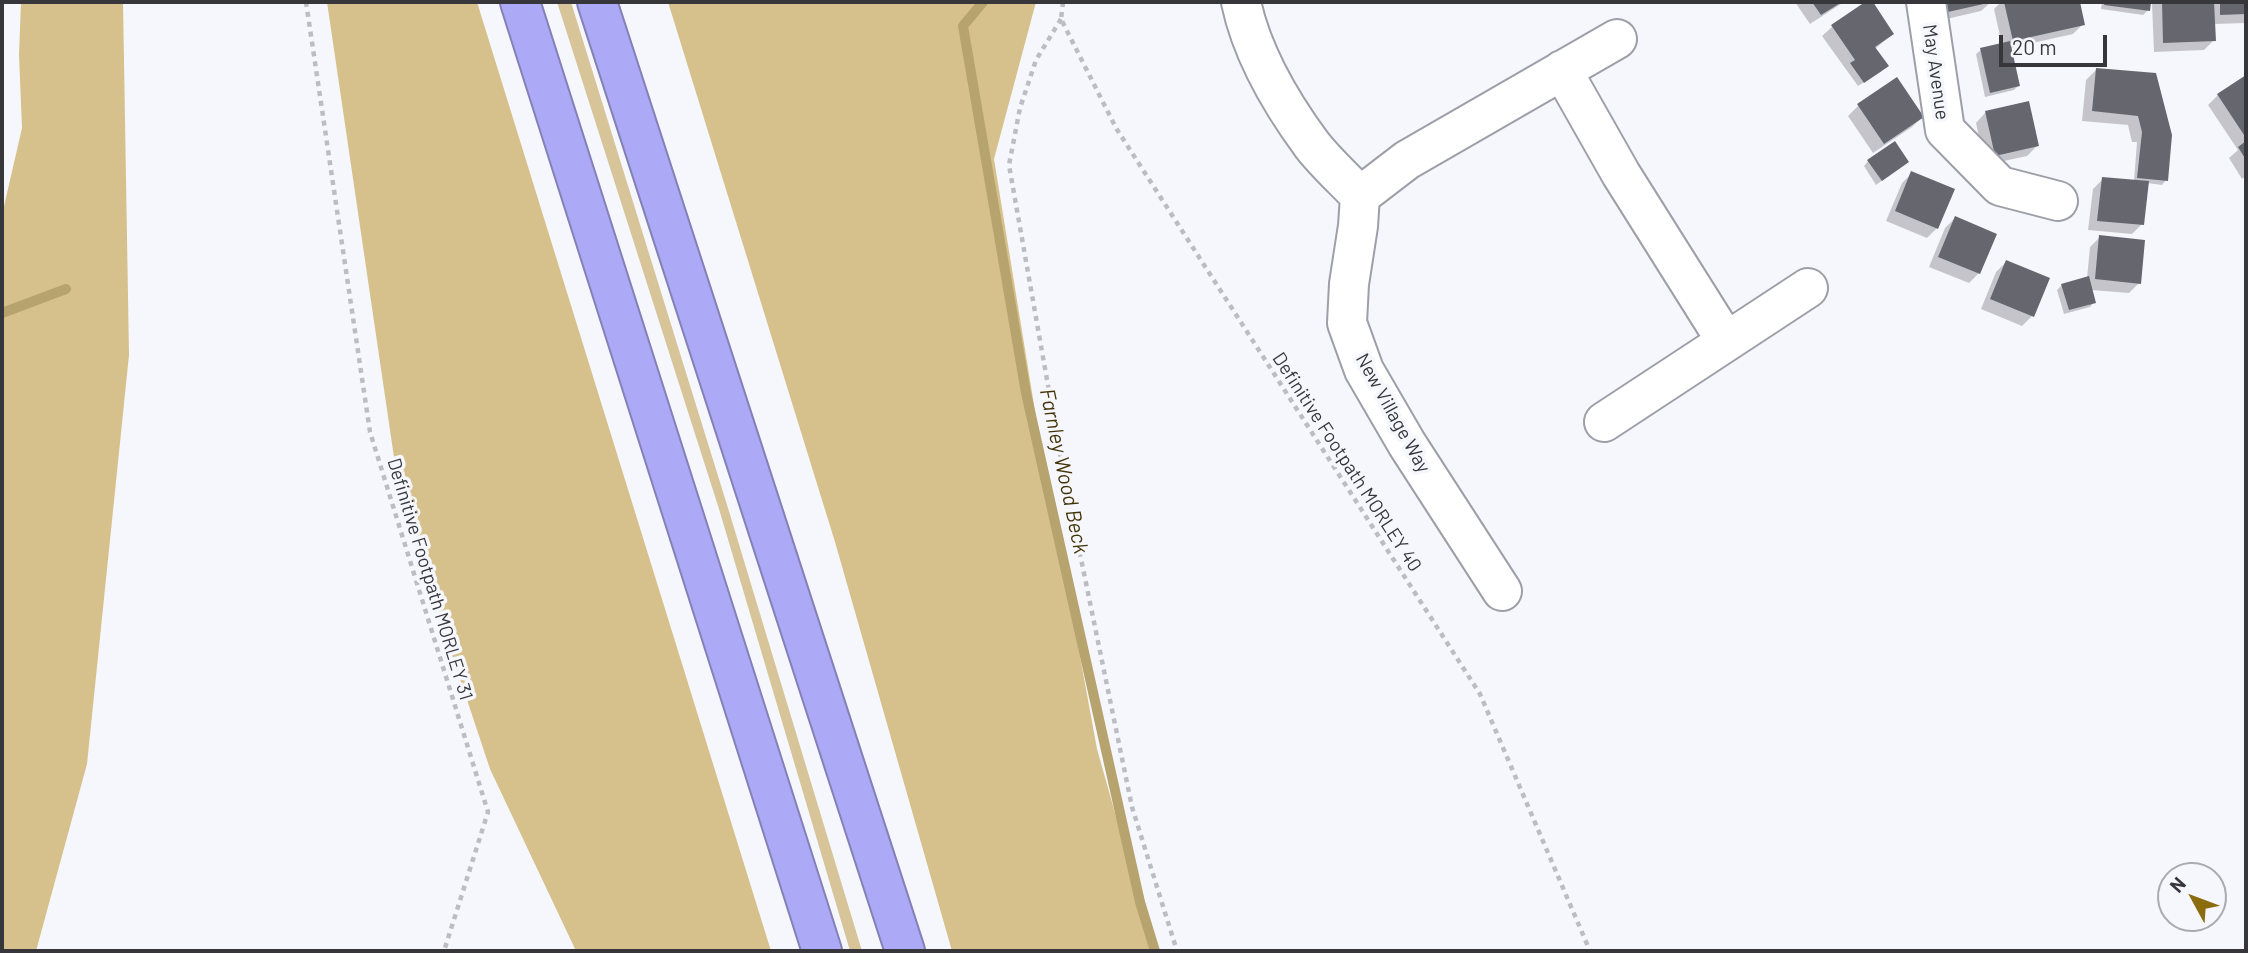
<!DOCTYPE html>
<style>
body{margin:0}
#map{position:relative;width:2248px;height:953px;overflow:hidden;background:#f6f6fd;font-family:Barlow,sans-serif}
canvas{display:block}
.frame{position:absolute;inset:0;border:4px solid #37373b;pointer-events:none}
.north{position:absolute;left:2157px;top:862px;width:70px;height:70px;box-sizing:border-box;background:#f6f6fd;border:2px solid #aaaaaf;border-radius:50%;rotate:311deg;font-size:19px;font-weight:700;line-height:28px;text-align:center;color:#37373b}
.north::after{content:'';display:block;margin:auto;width:24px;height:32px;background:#8b6d0e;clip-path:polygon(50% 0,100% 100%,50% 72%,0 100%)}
.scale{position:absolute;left:1999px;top:35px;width:108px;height:32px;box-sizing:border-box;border:4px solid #37373b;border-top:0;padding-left:9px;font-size:21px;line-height:24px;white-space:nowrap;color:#37373b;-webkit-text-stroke:5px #f6f6fd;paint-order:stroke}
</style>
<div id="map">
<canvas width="2248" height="953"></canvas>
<div class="frame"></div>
<div class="north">N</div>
<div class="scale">20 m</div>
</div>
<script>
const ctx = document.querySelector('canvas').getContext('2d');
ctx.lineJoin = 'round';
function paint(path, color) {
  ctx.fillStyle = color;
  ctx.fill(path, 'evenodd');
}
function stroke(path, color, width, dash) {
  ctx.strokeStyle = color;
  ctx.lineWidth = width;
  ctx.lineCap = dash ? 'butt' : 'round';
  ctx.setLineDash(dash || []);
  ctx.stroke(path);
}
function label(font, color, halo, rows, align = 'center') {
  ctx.font = font + ' Barlow,sans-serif';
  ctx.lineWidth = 7;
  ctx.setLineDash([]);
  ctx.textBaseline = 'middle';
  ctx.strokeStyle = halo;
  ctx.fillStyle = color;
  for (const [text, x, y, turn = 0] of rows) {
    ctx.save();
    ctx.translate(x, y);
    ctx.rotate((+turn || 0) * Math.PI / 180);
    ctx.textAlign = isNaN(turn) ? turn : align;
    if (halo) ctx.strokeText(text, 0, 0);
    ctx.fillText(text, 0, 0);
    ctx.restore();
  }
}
paint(new Path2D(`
 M557,2H571L728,508L862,951H850L719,509Z`), '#d7c599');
paint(new Path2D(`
 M21,2H123L129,355L87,764L36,951H2V215L22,128L19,55Z
 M327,2H477L771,951H576L490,769L400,498Z
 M668,2H1036L994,159L1036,417L1097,749L1154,951H952L835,542Z`), '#d6c18c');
paint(new Path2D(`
 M1795,2H1844L1810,24Z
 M1868,2H1871L1892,34L1875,49L1882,71L1858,86L1822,36L1833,26Z
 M1933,2H1991L1981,11L1938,21Z
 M2001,2L2028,4L2078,2L2083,24L2073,34L2010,48L2018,86L2014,90L1985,97L1976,54L1981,50L2002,45L1994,9Z
 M2102,2H2149L2148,10L2143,15L2101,9Z
 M2154,2H2246V23L2214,24V40L2204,50L2154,52L2152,4Z
 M2096,70L2171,136L2166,180L2162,185L2147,183L2142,224L2132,234L2088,230L2093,189L2103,179L2134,181L2137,142H2132L2128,125L2082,121L2086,80Z
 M2246,77V176L2242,179L2229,158L2238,150L2208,105L2218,95Z
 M1858,106L1922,117L1912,127L1873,153L1848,116Z
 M1986,112L2037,146L2027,156L1985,165L1976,123Z
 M1868,161L1907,162L1876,185L1864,166Z
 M1912,173L1937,228L1927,238L1886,221L1902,183Z
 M1955,218L1979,273L1969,283L1929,267L1945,228Z
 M2100,237L2139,283L2129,293L2091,290L2094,302L2090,307L2064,314L2057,290L2062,285L2087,278L2090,247Z
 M2006,262L2032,316L2022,326L1981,309L1996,272Z`), '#0003');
stroke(new Path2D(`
 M983,2L963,26L1026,393L1140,902L1155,951
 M2,313L66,289`), '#b7a36e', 10);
paint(new Path2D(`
 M1812,2H1842L1821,15Z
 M1865,2H1873L1894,34L1875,47L1889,66L1864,83L1850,63L1855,60L1831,25Z
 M1945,2H1988V3L1948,12Z
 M2004,2H2080L2085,25L2013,41Z
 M2105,2H2151L2150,11L2104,5Z
 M2162,2H2214L2216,41L2163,43Z
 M2220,2H2246V14L2220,15Z
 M2010,41L2020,86L1990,93L1980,48Z
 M2096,68L2156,73L2172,135L2168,181L2137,178L2142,132L2138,116L2092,111Z
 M2246,75V138L2217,94Z
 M1897,77L1924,117L1884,144L1857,104Z
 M2029,101L2039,146L1995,156L1985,111Z
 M1895,141L1909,162L1882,181L1867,160Z
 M2246,141V160L2238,147Z
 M1911,171L1955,189L1938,229L1895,211Z
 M2102,177L2149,181L2144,225L2097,221Z
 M1955,216L1997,234L1980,274L1938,257Z
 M2099,235L2145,240L2141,284L2095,279Z
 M2006,260L2050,278L2034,317L1990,299Z
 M2089,276L2096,303L2069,310L2061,284Z`), '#66666f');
const minor = new Path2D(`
 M1241,2C1252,54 1281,103 1312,145C1326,163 1344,179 1360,196L1358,226L1349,284L1347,323L1364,370L1407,444L1502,591
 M1926,2L1945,130L2000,186L2058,201
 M1562,70L1621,174L1726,341
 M1360,196L1407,160L1617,39
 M1604,422L1808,288`);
const highway = new Path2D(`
 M520,2L822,951
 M597,2L905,951`);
stroke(minor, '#9e9ea9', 42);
stroke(highway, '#8381b5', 42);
stroke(new Path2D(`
 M306,2L370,432L488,812L444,951
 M1063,2L1061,19L1116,128L1480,694L1590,951
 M1061,19L1036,60L1020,108L1009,165L1064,476L1132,807L1177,951`), '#bcbcc2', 4.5, [5, 5]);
stroke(minor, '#fff', 38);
stroke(highway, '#aca9f7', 38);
label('19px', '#37373b', '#f6f6fd', [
 ["May Avenue",1936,72,82],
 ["New Village Way",1393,413,61],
 ["Definitive Footpath MORLEY 40",1347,462,57],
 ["Definitive Footpath MORLEY 31",430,579,73]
]);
label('italic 21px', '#433408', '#f6f6fd', [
 ["Farnley Wood Beck",1064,471,78]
]);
</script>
